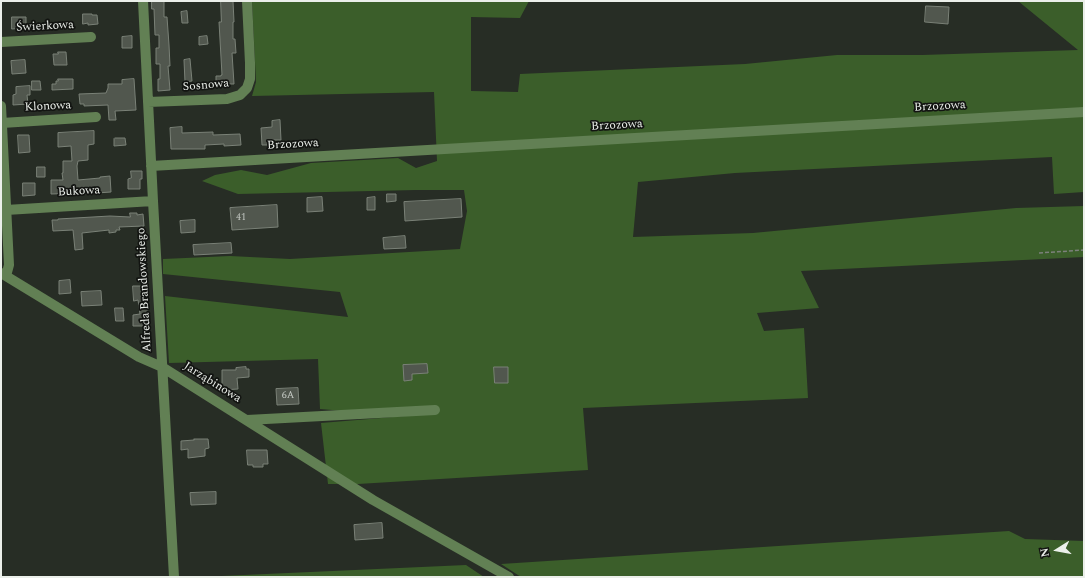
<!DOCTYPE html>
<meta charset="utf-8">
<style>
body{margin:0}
#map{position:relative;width:1085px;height:578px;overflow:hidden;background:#272d25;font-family:Spectral,serif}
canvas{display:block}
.frame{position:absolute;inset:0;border:2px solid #ebefea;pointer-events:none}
.north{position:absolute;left:1037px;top:530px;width:40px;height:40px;-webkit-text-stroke:3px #121411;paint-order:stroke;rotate:259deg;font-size:11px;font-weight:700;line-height:16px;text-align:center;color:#ebefea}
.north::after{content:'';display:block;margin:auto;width:14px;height:18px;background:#ebefea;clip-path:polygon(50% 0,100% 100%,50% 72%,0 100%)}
</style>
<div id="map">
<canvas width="1085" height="578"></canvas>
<div class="frame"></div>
<div class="north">N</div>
</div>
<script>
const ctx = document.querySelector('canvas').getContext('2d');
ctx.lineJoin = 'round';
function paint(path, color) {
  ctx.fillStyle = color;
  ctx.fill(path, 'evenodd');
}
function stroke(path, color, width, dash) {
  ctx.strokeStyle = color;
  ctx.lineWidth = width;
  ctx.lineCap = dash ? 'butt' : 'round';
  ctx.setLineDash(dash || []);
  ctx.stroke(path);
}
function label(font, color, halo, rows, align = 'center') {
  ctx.font = font + ' Spectral,serif';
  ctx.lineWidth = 3.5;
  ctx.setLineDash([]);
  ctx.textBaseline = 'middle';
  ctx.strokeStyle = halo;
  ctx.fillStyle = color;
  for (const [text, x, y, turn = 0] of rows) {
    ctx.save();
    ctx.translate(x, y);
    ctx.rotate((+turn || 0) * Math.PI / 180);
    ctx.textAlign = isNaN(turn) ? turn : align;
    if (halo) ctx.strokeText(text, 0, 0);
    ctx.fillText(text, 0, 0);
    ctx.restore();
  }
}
paint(new Path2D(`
 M252,1H529L520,18L471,17V91L518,92L520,74L745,64L837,55H922L1078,50L1018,1H1084V192L1054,194L1052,157L735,173L638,182L633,237L753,233L1016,208L1084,206V257L801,271L819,308L757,313L764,331L804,328L808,398L583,408L588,470L358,484H328L321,423L405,416L320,409L318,359L169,363L165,296L348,317L340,292L163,274V259L230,256L290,259L460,249L467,211L464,190H416L238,194L202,181L215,175L241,170L267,175L311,163L398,158L416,168L437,161L434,92L252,96L256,82Z
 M1009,531L1025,539L1084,541V577H521L501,564Z
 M466,565L484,577H199Z`), '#3b5e2a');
const building = new Path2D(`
 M152,1H164V17H167L169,45L170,66H168L170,90L158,91V79H160V64H156V48H159V35H155L154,9H152Z
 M221,1H233L234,22H233V39H235L236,53H232L234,84H216V76H221V75H222L219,22H221Z
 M926,6L949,7L948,24L925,22Z
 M187,11L188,23H182L181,12Z
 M83,14H92V15H97L98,24L88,25V23L83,24Z
 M12,17H26V28L12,29Z
 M132,36V48H122V37Z
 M207,36L208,44L199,45V37Z
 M58,52H66L67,65H54L53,54H58Z
 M190,59L192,81L185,82L184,60Z
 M25,60L26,73L12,74L11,61Z
 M58,79H73V89L52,90V84H56V81H58Z
 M134,79L136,110L115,111L116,120H109L108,105L84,106V104H80L79,94L106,93L108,88V84H122V80Z
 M32,81H40L41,90H32Z
 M30,86V95H27L28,104L13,105V95L16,94V87Z
 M280,120L281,140H273V145H262L261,128L272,127V121Z
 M182,127V133L213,132V135L240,134L241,145L224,146V144L205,145V149H171L170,128Z
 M94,131V144L88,145V160L78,161L77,166L78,180L100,178V177L110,176L111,192L82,194V193L51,194V180H63L62,173H63V161H72L71,146L58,147V133Z
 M18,135H29L30,152L19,153Z
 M115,138H125L126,145L114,146V139Z
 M37,167H45V177H37Z
 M131,171H142V179H140V189H128V179L131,178Z
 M23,183H35V195L23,196Z
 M387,194H396V201L387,202Z
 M322,197L323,211L307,212V198Z
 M375,197V210H367V198Z
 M461,199L462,217L405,221L404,202Z
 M277,205L278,227L232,230L230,208Z
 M130,213H137V215L143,214L144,226L119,227L120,230H116V232L109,233V230L82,233L83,249L75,250L73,230L53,231L52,220H58V219L110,216L130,217Z
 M195,220V232L181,233L180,221Z
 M405,236L406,248L384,249L383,238Z
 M231,243L232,253L194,255L193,245Z
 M70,280L71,293L59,294V281Z
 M133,286H146L148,314H145L146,326H133V315L140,314L138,300L134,301Z
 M101,291L102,305L82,306L81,292Z
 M115,308H123L124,321H116Z
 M427,364L428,373L412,374V380L404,381L403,365Z
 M246,367V369H249V377L237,378L238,389L222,390V370H236V368Z
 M494,367H508V383H495Z
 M298,388L299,404L277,405L276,389Z
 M194,439H208L209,448L205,449V456L188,458V449L181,450V441L194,440Z
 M247,450H267L268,464H263V467H253V465H248Z
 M216,492V504L191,505L190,493Z
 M382,523L383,538L355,540L354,525Z`);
paint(building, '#51574e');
stroke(building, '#7a8177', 1);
stroke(new Path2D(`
 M1039,253L1084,250`), '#7c817b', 1.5, [4, 2]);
stroke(new Path2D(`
 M143,1L153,201L174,577
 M1,42L91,37
 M148,102L227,99L240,95L247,88L250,79V63L247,1
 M1,106L9,265L6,276
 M2,123L96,117
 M151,166L1084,112
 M6,210L153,201
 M1,273L139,357L162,367L373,500L509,577
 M247,420L435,410`), '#628054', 10);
label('10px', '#c4c9c3', null, [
 ["41",241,218],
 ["6A",288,396]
]);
label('12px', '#ebefea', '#121411', [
 ["Świerkowa",45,27,-3],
 ["Sosnowa",206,86,-5],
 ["Klonowa",48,107,-3],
 ["Brzozowa",940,107,-3],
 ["Brzozowa",617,126,-3],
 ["Brzozowa",293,145,-3],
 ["Bukowa",79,192,-3],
 ["Alfreda Brandowskiego",145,290,-93],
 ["Jarząbinowa",212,383,32]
]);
</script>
